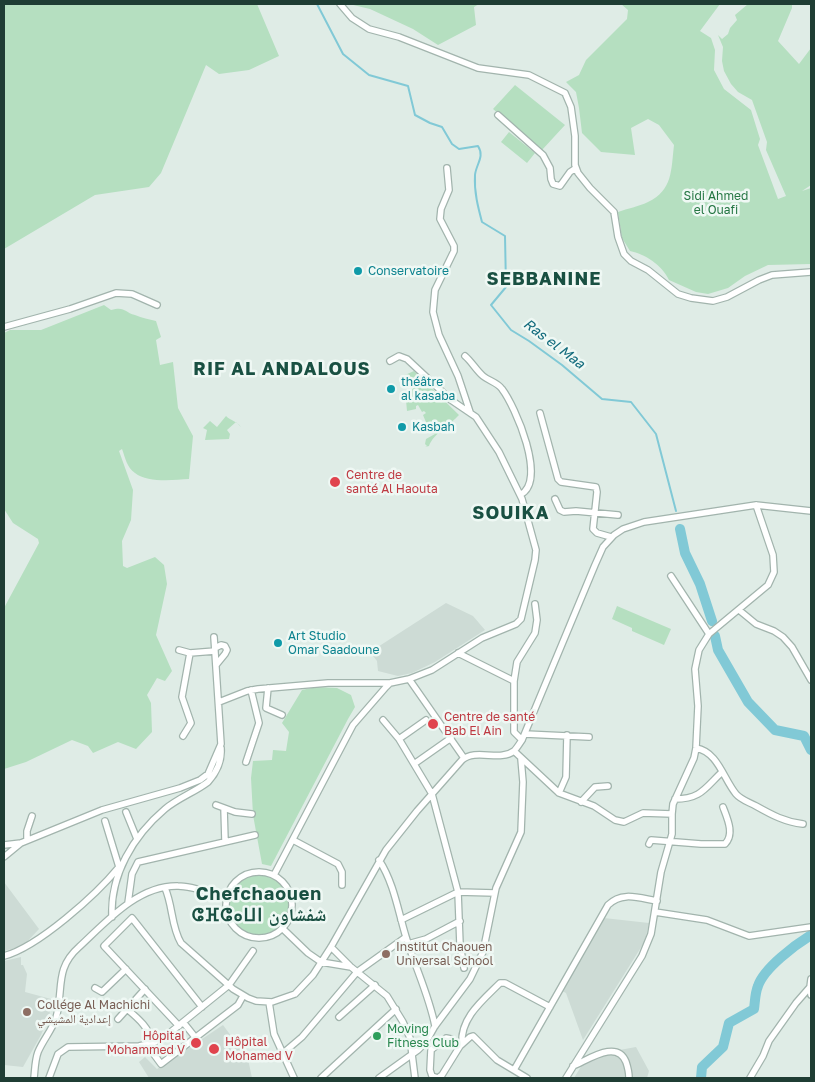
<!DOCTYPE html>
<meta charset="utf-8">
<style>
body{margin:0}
#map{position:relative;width:815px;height:1082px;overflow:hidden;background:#dfece6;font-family:"Golos Text",sans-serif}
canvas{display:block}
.frame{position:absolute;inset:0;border:5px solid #1f3d34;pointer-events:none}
</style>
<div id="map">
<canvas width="815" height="1082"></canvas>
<div class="frame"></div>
</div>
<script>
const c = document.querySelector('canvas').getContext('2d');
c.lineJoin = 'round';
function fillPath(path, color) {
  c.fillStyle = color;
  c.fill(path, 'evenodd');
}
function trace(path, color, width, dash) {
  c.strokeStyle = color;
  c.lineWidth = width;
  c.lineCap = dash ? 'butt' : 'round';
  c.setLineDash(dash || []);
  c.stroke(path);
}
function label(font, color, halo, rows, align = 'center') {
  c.font = font + ' "Golos Text","Noto Naskh Arabic","Noto Sans Tifinagh",sans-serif';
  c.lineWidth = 5;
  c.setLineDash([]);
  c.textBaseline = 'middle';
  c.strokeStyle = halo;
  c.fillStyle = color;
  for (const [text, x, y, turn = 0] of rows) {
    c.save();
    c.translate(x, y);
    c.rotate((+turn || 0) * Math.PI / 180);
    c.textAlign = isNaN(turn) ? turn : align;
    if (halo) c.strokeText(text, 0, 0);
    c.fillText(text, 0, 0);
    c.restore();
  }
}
fillPath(new Path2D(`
 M446 603 473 616 485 630 435 662 412 673 398 676 378 671 377 661 370 652Z
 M4 882 39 929 23 946 4 951Z
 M604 918 649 923 645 941 583 1040 566 993 560 990Z
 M21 957V965H23L27 974 25 992 51 999V1007L49 1016 41 1035 23 1067 4 1065V961Z
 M223 1025 248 1059 252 1078H149L139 1062 145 1057 157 1069Z
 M636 1047 649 1071 647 1078H574L582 1065 603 1053Z`), '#cddbd5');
fillPath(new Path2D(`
 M4 4H257L279 56 249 70 219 74 206 65 161 173 149 187 95 195 4 249Z
 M349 4H479L474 7 476 25 438 45 413 29 370 9Z
 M621 4H720L700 31 711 38 715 50 714 70 724 89 751 110 760 139 758 145 778 199 786 196 766 150 767 142 752 100 738 92 731 84 724 71 722 61 723 47 718 35 722 39 728 34 730 28 737 20 735 15 748 4H792V8L778 41 799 64 811 48V185L802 191 811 188V264L768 265 745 276 728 288 708 294 696 292 669 280C662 265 645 254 630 251L622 238 618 212C628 208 638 207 648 202 673 190 671 170 674 145L659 125 648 119 631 128 635 155 601 152 582 133 579 108 576 92 566 82 579 75 586 60 627 19 628 10Z
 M515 85 565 125 542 150 493 109Z
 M509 132 535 153 527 163 501 142Z
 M104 305 111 310C125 306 124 312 135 315 142 318 149 319 156 321L161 337 156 340 160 365 173 362 178 408 193 436 189 479C174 480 147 483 135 473 127 468 125 457 122 449L119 451 133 490 131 520 122 541 123 566 127 568 155 557 164 565 167 584 156 635 172 671 165 681 157 678 147 695 151 703 152 732 136 749 118 742 93 753 88 746 72 740 26 762 4 769V608L39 543 38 539 13 523 4 509V333L10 330H41Z
 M414 371 459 415C450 425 433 434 429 446L425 447 427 446 425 444 426 439 435 434 430 432 423 415 426 413 424 411 422 412 418 405 416 406V409L407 411 406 400 408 399 405 393 413 389 412 387 414 385 405 375Z
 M226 416C231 421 237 421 241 427L236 422 227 430 230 434 229 439 205 440 207 430 203 428 210 421 217 427Z
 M617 606 671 629 664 645 632 631V628L612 619Z
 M316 687 337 688 351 695 355 707 348 719 271 866 262 864 253 815 251 778 253 761 272 760 273 750 286 751 289 732 282 723 302 690Z
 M229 905a30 30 0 1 1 60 0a30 30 0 1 1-60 0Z`), '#b5dfc0');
trace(new Path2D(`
 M317 4 343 54 369 75 408 86 415 115 430 123 442 127 452 144 459 149 478 146C485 157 476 164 475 175 474 192 478 207 482 222L505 236 506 287 491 305 511 330 529 341 562 365 602 399 631 402 656 434 676 511`), '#81c9d6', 2);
trace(new Path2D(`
 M680 529 685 553 700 584 712 621
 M715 636 718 650 748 702 775 730 804 736 811 750
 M701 1078 702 1067 723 1047 729 1023 754 1009C755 1002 755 993 758 986 764 968 795 945 811 935`), '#81c9d6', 10);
const minor = new Path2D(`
 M340 4 352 18 369 29 399 37 478 68 529 75 565 93 571 107 575 136V165L578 173 590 188 614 212 618 237 624 254 631 261 648 270 678 294 691 298 713 301 727 297 759 280 772 275 811 272
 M498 115 543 155 550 168 551 179 553 184 560 186 570 172 576 168
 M447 168 449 190 441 209 440 219 454 246V251L435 290 433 312 439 335 458 376 470 412
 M4 327 70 309 116 293 132 294 157 305
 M465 356C472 362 476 370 483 376 489 381 497 382 502 389 515 406 548 481 520 495
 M540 413 558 479 561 482 596 487 597 492 593 529 597 533 611 537
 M555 499 560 510 564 512 576 511 618 515
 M671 576 709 634
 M739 610 756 624 774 631 783 637 792 647 811 680
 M215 648 221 645 225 646 227 650 225 654 216 665
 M179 650 190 653 215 651
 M458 653 514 681
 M409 679 464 758
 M268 688 266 708 282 715
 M219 702 247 691 258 689 328 683H390
 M383 720 399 739 432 794 458 892 460 945 464 968
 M525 734 589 737
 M183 736 191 723 182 697 190 653
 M399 739 426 720
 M522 740 514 732V681L517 662 535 633 537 620 535 604
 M696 748C718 752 723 778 736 794 741 800 749 802 756 806 772 815 785 822 803 824
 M514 751 559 793 594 806 615 820 624 822 643 813 672 814
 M246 762 259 723 251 690
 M414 764 451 738
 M559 793 566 777 567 735
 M675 799C701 799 705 788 722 772
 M581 802 595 787 608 786
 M216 805 235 812 252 814
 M224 808 225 841
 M126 812 137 839
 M105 821 119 867
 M27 840V831L32 816
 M293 840 338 864 342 872V885
 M649 844 651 840 701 844H725C735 834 727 818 723 807
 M4 845 21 843 102 810 180 788 200 780 208 774 221 744 214 637
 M4 857 21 843
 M379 860C394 883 398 911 406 937 415 967 429 995 435 1026
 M226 905a33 33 0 1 1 66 0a33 33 0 1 1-66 0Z
 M274 875 353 725 386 687 390 683 409 679 432 670 482 638 516 624 521 619 535 560 536 550 522 499 499 452 476 417 451 400 407 359 399 356 390 361
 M165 888C173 906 171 926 181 943L233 989 248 998 256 1001 272 1002 295 994 313 975 331 947 386 850 417 811 462 760C476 748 500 762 514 751 517 748 520 743 522 740L595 565 603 547 614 535 623 529 644 522 756 505 811 511
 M128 903 132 874 138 862 255 835
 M655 912 707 920 749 936 811 927
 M112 917C110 875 133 836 165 809 178 798 195 792 208 782 216 773 222 761 221 748
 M401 920 458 892 495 893
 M282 928 308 953 321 962 351 967 387 996 403 1022 410 1038 415 1078
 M408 944 426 939 460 921
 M331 947 350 966
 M4 956C38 947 96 895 119 867
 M811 979 810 987 811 995
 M95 988 102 992 126 969
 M269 1002 274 1034 294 1078
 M127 1009C139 1019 149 1028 153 1043
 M339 1017 375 985
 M118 1019 145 989
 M183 1022 195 1037
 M179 1026 104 946 132 918 202 1007
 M462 1044C460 1018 483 1000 500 983H505L550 1007
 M147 1045 161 1064 238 1005 243 996
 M460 1046 442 1075 438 1078 432 1076 430 1070 431 1050 446 1038 451 1039 460 1046 470 1037 473 1036 497 1060 527 1078
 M282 1054 302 1037 357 972 406 937
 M573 1066C588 1060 617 1039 626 1062 628 1068 629 1072 629 1078
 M514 1070 608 905C622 891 639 898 657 901
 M34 1078C35 1069 35 1060 38 1052 43 1040 52 1030 56 1018 64 990 54 969 79 947 106 922 138 885 178 886 192 886 214 894 227 897
 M49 1078 58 1054 68 1047 139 1046 153 1043 167 1035 229 985 253 951
 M321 1078 396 1009
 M379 1078 418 1050 426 1042 435 1026 470 979 483 952 496 888 521 832 523 782 521 759
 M566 1078 642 956 651 934 661 872 672 834V814L673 804 694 758 696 748 698 706 695 669 699 650 709 634 768 585 774 572 773 555 756 505
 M750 1078 763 1056 769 1041 796 1003 810 987`);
trace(minor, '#a2b4ad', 8);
trace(minor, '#fff', 5.5);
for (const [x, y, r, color] of [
 [358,271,5,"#0f9aa8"],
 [391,389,5,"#0f9aa8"],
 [402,427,5,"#0f9aa8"],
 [335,482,6,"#e0444e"],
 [278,643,5,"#0f9aa8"],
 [433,724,6,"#e0444e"],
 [386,954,5,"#8d6e63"],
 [27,1012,5,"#8d6e63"],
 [377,1036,5,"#2e9e5b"],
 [196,1043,6,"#e0444e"],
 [214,1049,6,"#e0444e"]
]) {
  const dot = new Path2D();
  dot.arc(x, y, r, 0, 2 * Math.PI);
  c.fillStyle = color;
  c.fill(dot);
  trace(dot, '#eff8f4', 2);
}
label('12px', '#267744', '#eff8f4', [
 ["Sidi Ahmed",716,196],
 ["el Ouafi",716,210]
]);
label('12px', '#0d838f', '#eff8f4', [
 ["Conservatoire",368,271],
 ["théâtre",401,382],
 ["al kasaba",401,396],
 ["Kasbah",412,427],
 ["Art Studio",288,636],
 ["Omar Saadoune",288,650]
], 'left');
label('12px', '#be3a42', '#eff8f4', [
 ["Centre de",346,475],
 ["santé Al Haouta",346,489],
 ["Centre de santé",444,717],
 ["Bab El Ain",444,731],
 ["Hôpital",185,1036,"right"],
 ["Mohammed V",185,1050,"right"],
 ["Hôpital",225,1042],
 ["Mohamed V",225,1056]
], 'left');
label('12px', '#785e54', '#eff8f4', [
 ["Institut Chaouen",396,947],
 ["Universal School",396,961],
 ["Collége Al Machichi",37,1005],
 ["إعدادية المشيشي",37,1019]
], 'left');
label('12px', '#27864d', '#eff8f4', [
 ["Moving",387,1029],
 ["Fitness Club",387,1043]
], 'left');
label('italic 14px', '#146c7d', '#eff8f4', [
 ["Ras el Maa",554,344,37]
]);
c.letterSpacing = '1px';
label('bold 18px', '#195042', '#eff8f4', [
 ["SEBBANINE",544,279],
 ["RIF AL ANDALOUS",282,369],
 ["SOUIKA",511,513],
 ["Chefchaouen",259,894],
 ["ⵛⴼⵛⴰⵡⵏ شفشاون",259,915]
]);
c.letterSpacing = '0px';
</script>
